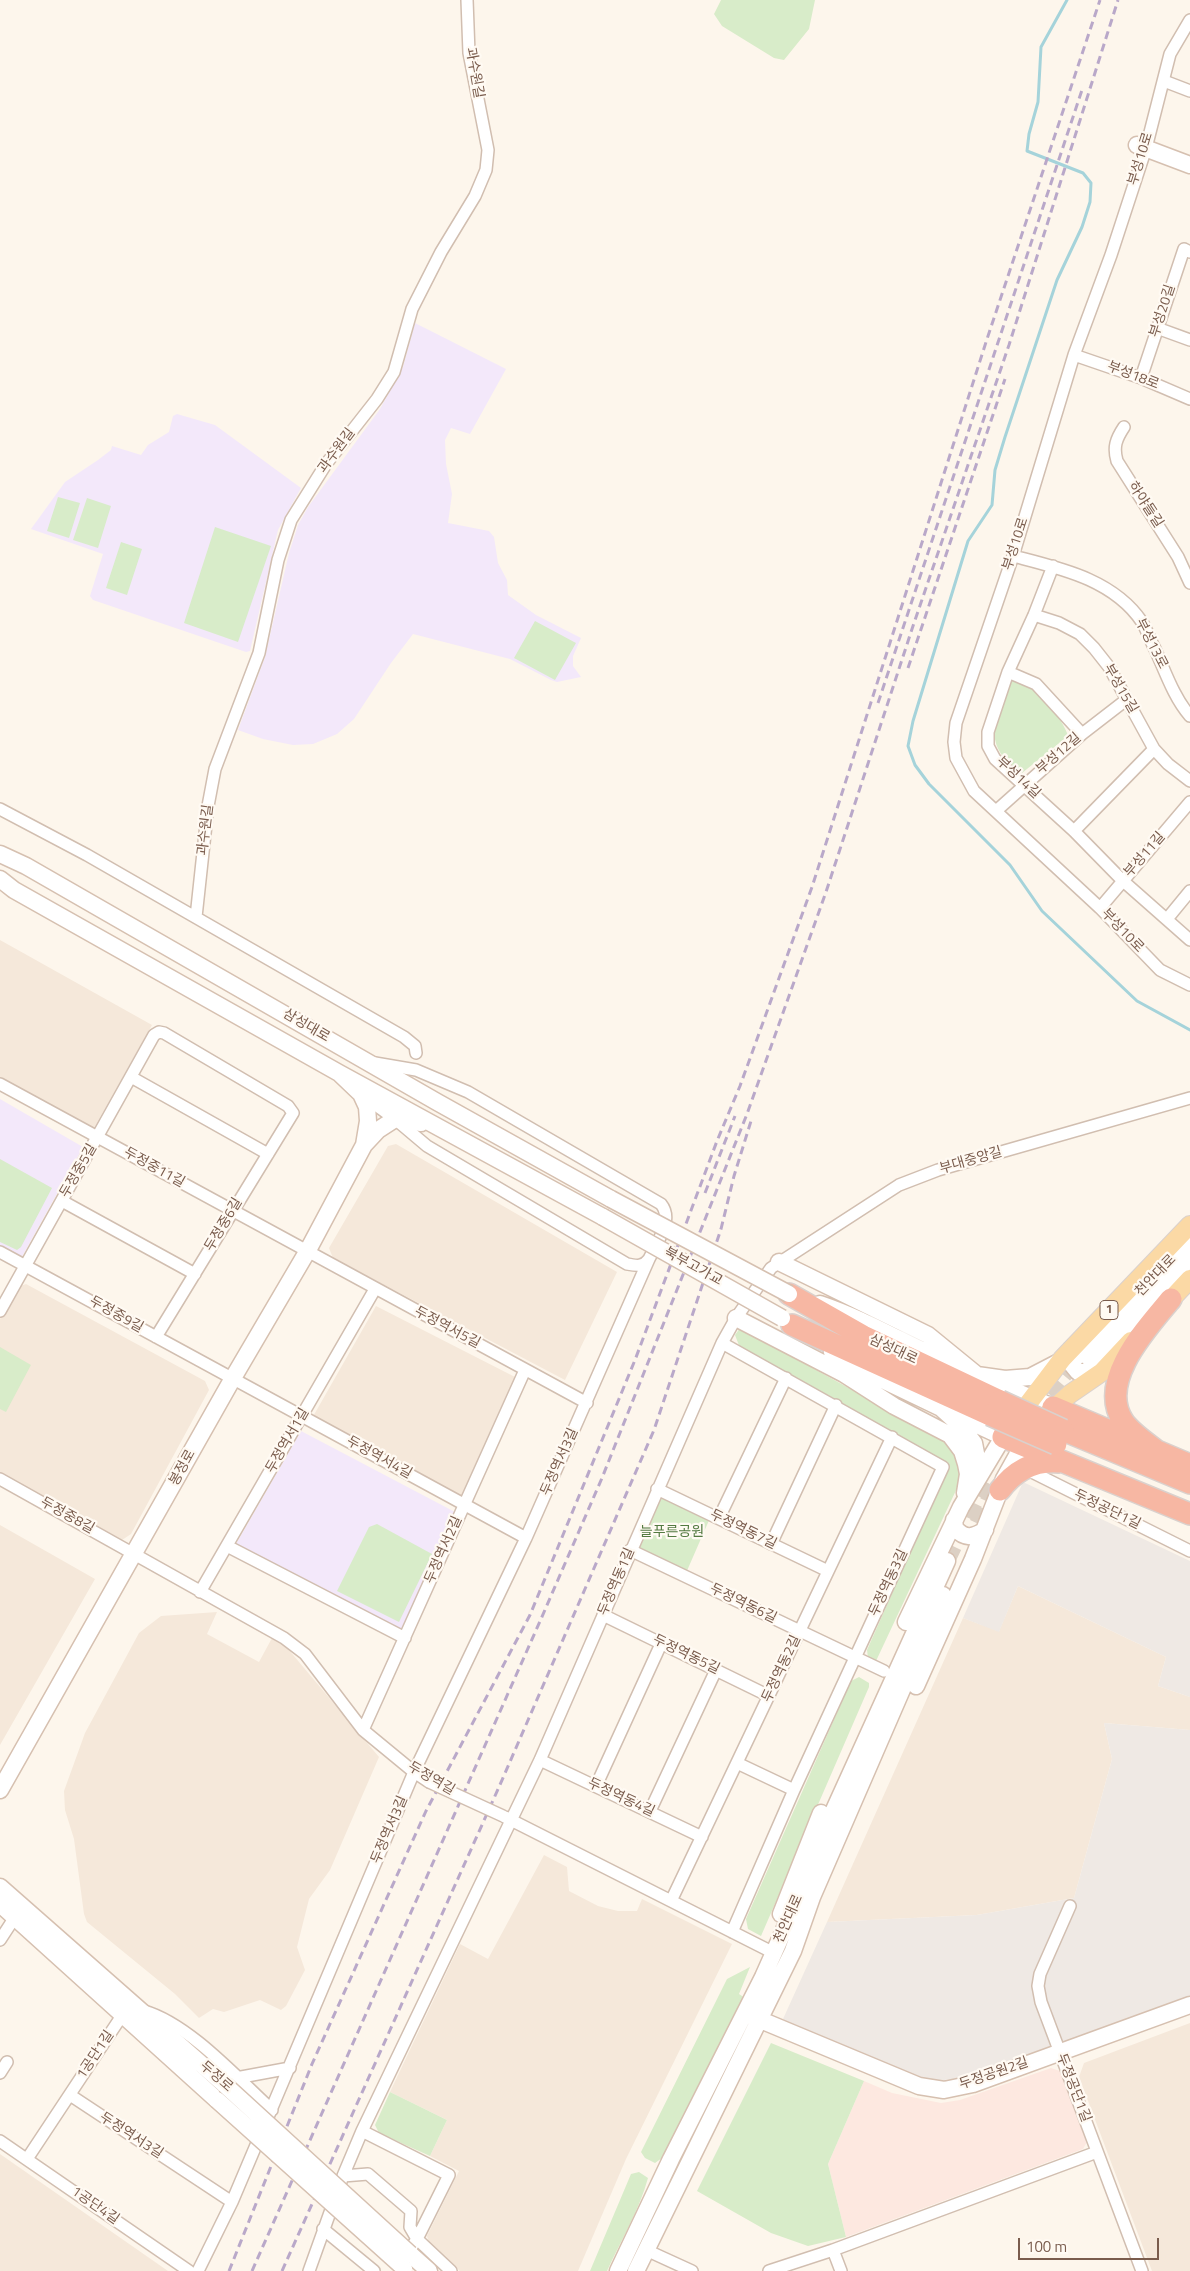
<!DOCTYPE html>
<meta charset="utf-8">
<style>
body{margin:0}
#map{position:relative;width:1190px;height:2271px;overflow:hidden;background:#fdf6ec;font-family:"Titillium Web",sans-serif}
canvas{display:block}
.scale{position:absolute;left:1018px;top:2238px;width:141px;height:22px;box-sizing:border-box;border:2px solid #7a5c4d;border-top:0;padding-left:6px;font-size:15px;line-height:18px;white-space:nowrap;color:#7a5c4d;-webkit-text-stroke:4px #fffaf3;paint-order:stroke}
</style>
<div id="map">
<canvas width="1190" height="2271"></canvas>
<div class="scale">100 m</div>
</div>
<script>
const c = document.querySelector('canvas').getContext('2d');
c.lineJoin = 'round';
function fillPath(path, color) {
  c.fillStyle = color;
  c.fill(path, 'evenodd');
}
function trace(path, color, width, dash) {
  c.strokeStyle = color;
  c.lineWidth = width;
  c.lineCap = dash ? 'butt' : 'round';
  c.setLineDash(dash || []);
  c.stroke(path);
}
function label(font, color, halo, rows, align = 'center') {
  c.font = font + ' "Titillium Web","Noto Sans KR",sans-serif';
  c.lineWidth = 4.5;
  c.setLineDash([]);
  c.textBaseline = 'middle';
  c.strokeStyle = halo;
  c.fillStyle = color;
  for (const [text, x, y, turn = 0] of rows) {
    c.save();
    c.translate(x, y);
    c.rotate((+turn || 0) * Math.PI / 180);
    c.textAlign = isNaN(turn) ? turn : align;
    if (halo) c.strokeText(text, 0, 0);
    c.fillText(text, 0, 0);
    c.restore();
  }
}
fillPath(new Path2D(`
 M0 940 152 1025 90 1135 0 1084Z
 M396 1144 617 1272 565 1380 333 1258 329 1248 388 1146Z
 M26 1284 205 1381 209 1390 131 1534 122 1540 0 1475V1319L18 1287Z
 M376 1306 515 1377 460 1499 311 1420Z
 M0 1525 95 1579 0 1745Z
 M1018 1586 1166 1657 1158 1686 1190 1697V1730L1104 1723 1112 1759 1074 1898 977 1915 827 1922 963 1618 999 1631Z
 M217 1612 207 1634 259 1662 272 1638 283 1643 379 1757 330 1870 309 1899 297 1947 305 1970 286 2006 281 2010 260 2000 224 2012 213 2009 199 2018 175 1994 87 1922 84 1914 74 1839 65 1810 64 1791 85 1733 139 1633 161 1616Z
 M544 1855 567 1867 569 1891 598 1906 618 1911H637L642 1899 732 1944 626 2159 578 2271H460L429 2243 427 2236 459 2171 430 2156 447 2120 390 2092 460 1944 488 1959Z
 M1190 2023V2271H1152L1079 2077 1084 2063Z
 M0 2154 168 2271H0Z`), '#f5e8da');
fillPath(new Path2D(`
 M1051 2068 1060 2071 1087 2142 1083 2149 846 2237 828 2164 864 2081 892 2093 941 2103 960 2100Z`), '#fde8e0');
fillPath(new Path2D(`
 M1023 1482 1190 1561V1697L1158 1686 1166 1657 1018 1586 999 1632 963 1618Z
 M1104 1723 1190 1730V1996L970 2077 926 2082 791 2025 783 2019 827 1922 977 1915 1074 1898 1112 1759Z`), '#efe9e4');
fillPath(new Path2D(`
 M415 323 506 369 470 434 451 428 445 440 446 464 452 494 448 523 489 531 494 537 498 563 507 580 508 595 536 615 581 638 573 656V666L581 677 557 682 551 680 510 659 413 634 391 663 354 719 337 734 313 744 293 745 263 739 238 730 265 657 289 553 298 525 308 507 380 409 403 367Z
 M177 414 215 425 301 488 278 530 250 651 246 652 93 600 90 596 103 554 31 529 65 482 98 460 111 450 112 446 141 455 148 445 169 432 173 416Z
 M0 1099 83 1147 19 1262 0 1252Z
 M301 1431 455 1512 402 1630 236 1544Z`), '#f3e8fa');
fillPath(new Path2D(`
 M721 0H815L809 29 784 60 774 58 722 26 714 14Z
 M58 497 80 503 69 538 47 531Z
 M87 498 111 506 98 548 73 540Z
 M215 527 271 546 238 642 184 623Z
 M121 542 142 549 127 595 106 588Z
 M535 621 576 643 555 680 514 658Z
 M1013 680C1018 681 1025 681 1029 683 1040 690 1065 723 1068 736L1022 773C1013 771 1010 765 1004 758 984 733 1000 708 1010 681Z
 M0 1159 52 1188 21 1247 17 1250 0 1242Z
 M740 1328 952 1445 960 1472 959 1484 876 1661 868 1658 867 1650 949 1465 947 1462 740 1348 735 1335Z
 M0 1347 31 1365 6 1412 0 1409Z
 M659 1493 710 1518 686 1573 635 1548Z
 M377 1524 432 1554 399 1622 337 1591 369 1527Z
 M859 1677 869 1683V1687L761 1936 748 1929 746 1919 851 1681Z
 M750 1967 739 1994 745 1998 678 2134 662 2158 655 2163 645 2158 641 2152 727 1979Z
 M771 2043 864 2081 828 2164 846 2237 808 2246 771 2233 697 2191Z
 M390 2092 447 2120 430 2156 379 2133 375 2125Z
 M639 2172 648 2178C639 2211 621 2240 607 2271H590L631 2174Z`), '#d8ecc9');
trace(new Path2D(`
 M1067 0 1041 47 1038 102 1029 134 1027 151 1083 173 1091 183 1090 202 1082 227 1057 280 1005 437 995 470 992 505 968 541 913 721 908 746 915 765 929 784 1010 865 1042 911 1137 1001 1190 1030`), '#a5d3da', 3);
trace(new Path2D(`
 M1033 1412 1081 1355
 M967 1545 993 1490
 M947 1561 987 1477`), '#dcd0c4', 16, [16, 8]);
const street = new Path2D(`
 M1190 20 1170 54 1146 148 1111 255 1074 355 1013 556 956 723 954 742 956 758 974 791 1100 908 1160 970 1190 985
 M1164 81 1190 91
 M1157 328 1190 340
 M1074 355 1141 378 1190 399
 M1141 378 1184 249 1190 252
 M1124 427C1116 439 1113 447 1117 461L1178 557 1190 583
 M1013 556C1059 568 1113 579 1142 622 1147 630 1150 640 1155 649 1165 671 1174 698 1190 716
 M1053 566 1034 615 1008 672 988 732V746L995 759 1074 831 1122 880 1190 940
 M1034 615 1059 623 1080 634 1094 648 1109 667 1154 749 1168 764 1190 781
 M1008 672 1036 684 1082 734
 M0 809 87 855 404 1037 415 1046 416 1053
 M996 811 1082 734 1126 700
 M1074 831 1154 749
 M1100 908 1190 802
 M196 917 208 806 215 769 259 653 278 560 291 520 326 464 377 399 394 372 412 309 441 252 475 196 486 170 488 150 469 53 467 0
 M1167 919 1190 891
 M131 1077 268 1154
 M0 1084 587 1403
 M362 1095 395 1119 427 1146 627 1264C637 1266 643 1267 649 1259 657 1242 674 1220 661 1204L468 1092 416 1070 375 1063
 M62 1201 195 1274
 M0 1252 526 1538
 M0 1311 154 1035 159 1032 164 1033 288 1106 293 1113 156 1337
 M722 1343 943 1467 794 1790 732 1932
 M1024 1468 1190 1551
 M0 1479 284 1638 305 1654 363 1730 414 1772 429 1782
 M657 1489 828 1571
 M719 1518 786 1378
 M771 1544 836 1405
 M227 1546 405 1638
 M630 1550 884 1671
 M200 1592 375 1289
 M603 1615 769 1696
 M363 1730 525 1370
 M540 1760 702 1837
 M737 1763 794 1790
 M596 1786 661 1644
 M650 1811 716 1670
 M505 1817 768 1950
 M671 1901 892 1437
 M1070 1906 1040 1974 1038 1986 1041 2002 1142 2271
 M0 1940 15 1917
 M144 2011C189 2024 237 2078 272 2110
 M0 2073 7 2062
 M236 2078 290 2068
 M70 2095 232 2202 414 1772 526 1538 649 1259
 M362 2131 449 2175 417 2239 404 2258
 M0 2141 189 2271
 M27 2159 123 2014
 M343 2176 368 2174 411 2211 410 2227 417 2239 451 2271
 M323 2229 374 2271
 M646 2250 692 2271
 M833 2250 841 2271
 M198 2271 232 2202
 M309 2271 343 2176 362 2131 540 1760 722 1343 736 1318 771 1268 899 1185 938 1170 1190 1098
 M769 2271 833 2250 1097 2152`);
const secondary = new Path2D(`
 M1137 145 1190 165
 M0 854 26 866 437 1102 611 1199
 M0 879 14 890 339 1073 603 1217
 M364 1145 378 1130 395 1119 421 1123
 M779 1262 928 1335 977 1375 1005 1379 1030 1377 1057 1363
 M820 1304C868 1320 912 1348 959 1367
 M736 1318 844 1374 894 1406 950 1435 962 1451 966 1464 968 1474 965 1493
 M1072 1348 1069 1361 1078 1372H1102
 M832 1352 864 1371 941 1408 961 1426 974 1443 980 1474
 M1081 1355 1190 1241
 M1091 1362 1190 1258
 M993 1382 1053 1407
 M954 1520 955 1528C965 1540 974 1537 985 1530
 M906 1622 961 1507 1003 1437 941 1408
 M916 1686 973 1559 1004 1479 1023 1445
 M0 1790 233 1378 307 1252 364 1145 368 1121 367 1107 361 1094 339 1073
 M0 1887 225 2085
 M0 1904 217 2100
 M781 1914 821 1813
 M751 2016 919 2086 944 2090 973 2084 1190 2005
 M410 2254 429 2271
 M618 2271 671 2159 763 1977 804 1885 834 1810 947 1561
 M636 2271 793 1951 812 1897 943 1595`);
const primary = new Path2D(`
 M1163 1308 1190 1279
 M1045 1416 1070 1394 1102 1372 1131 1341
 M1015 1421 1062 1359 1190 1225`);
const highway = new Path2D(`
 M789 1294 863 1336 1000 1401
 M792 1325 990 1415
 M1053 1407 1190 1465
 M1063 1430 1190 1483
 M1003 1437 1190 1514
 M1158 1452C1147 1443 1131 1433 1123 1421 1097 1381 1147 1328 1171 1299
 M1000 1490C1015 1470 1034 1460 1059 1462`);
trace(street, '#d1beb0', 14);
trace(secondary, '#d6c0b0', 19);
trace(primary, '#dad1cd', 20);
trace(highway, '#dad1cd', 24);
trace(street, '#fff', 11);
trace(secondary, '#fff', 16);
trace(primary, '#fbd9a5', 18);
trace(highway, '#f7b7a3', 21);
trace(new Path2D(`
 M908 668 1005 379
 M878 703 1082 90
 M705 1193 735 1116
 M229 2271 312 2064 426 1811 530 1615 635 1360 717 1141 740 1086 812 887 987 339 1100 0
 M252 2271 541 1619 602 1478 747 1114 826 892 913 626 1009 345 1118 0
 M282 2271 499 1787 654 1430 721 1229 734 1176 751 1121`), '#b9a8c9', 3, [8, 5]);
const streetBridge = new Path2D(`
 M429 1782 503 1816`);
const secondaryBridge = new Path2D(`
 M611 1199 789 1294
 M603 1217 782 1318
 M225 2085 410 2254
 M217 2100 404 2268`);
const highwayBridge = new Path2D(`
 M1000 1401 1063 1430
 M990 1415 1056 1444`);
trace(streetBridge, '#d1beb0', 14, []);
trace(secondaryBridge, '#d6c0b0', 19, []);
trace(highwayBridge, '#dad1cd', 24, []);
trace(streetBridge, '#fff', 11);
trace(secondaryBridge, '#fff', 16);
trace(highwayBridge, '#f7b7a3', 21);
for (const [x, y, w] of [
 [1109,1310,18]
]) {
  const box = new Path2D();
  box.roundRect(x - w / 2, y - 9.5, w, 19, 4);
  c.fillStyle = '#fffaf3';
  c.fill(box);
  trace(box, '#7a5c4d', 1);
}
label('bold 12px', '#7a5c4d', null, [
 ["1",1109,1310]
]);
label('14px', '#7a5c4d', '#fffaf3', [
 ["과수원길",474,73,80],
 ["부성10로",1141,159,-73],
 ["부성20길",1163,311,-72],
 ["부성18로",1133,376,21],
 ["과수원길",337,451,-53],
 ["하야들길",1145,505,57],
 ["부성10로",1016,544,-72],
 ["부성13로",1151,644,63],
 ["부성15길",1120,689,60],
 ["부성12길",1059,754,-41],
 ["부성14길",1018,778,43],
 ["과수원길",206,830,-83],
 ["부성11길",1145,855,-49],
 ["부성10로",1122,931,46],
 ["삼성대로",306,1026,30],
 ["부대중앙길",971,1161,-16],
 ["두정중11길",154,1168,29],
 ["두정중5길",79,1171,-60],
 ["두정중6길",224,1225,-59],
 ["북부고가교",693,1267,29],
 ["천안대로",1156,1276,-46],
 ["두정중9길",116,1315,29],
 ["두정역서5길",447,1328,28],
 ["삼성대로",893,1350,25],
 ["두정역서1길",288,1441,-60],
 ["두정역서4길",379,1458,29],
 ["두정역서3길",560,1462,-66],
 ["봉정로",183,1468,-61],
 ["두정공단1길",1107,1510,26],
 ["두정중8길",67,1516,29],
 ["두정역동7길",743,1530,26],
 ["두정역서2길",444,1550,-66],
 ["두정역동1길",617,1582,-67],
 ["두정역동3길",889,1583,-65],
 ["두정역동6길",743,1604,26],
 ["두정역동5길",686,1655,26],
 ["두정역동2길",782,1669,-65],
 ["두정역길",431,1779,30],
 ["두정역동4길",621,1798,25],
 ["두정역서3길",390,1830,-67],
 ["천안대로",789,1919,-66],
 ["1공단1길",96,2055,-56],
 ["두정공원2길",994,2074,-19],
 ["두정로",216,2077,41],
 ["두정공단1길",1073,2088,69],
 ["두정역서3길",131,2136,33],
 ["1공단4길",95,2206,35]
]);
label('14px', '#537a41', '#fffaf3', [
 ["늘푸른공원",672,1533]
]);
</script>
